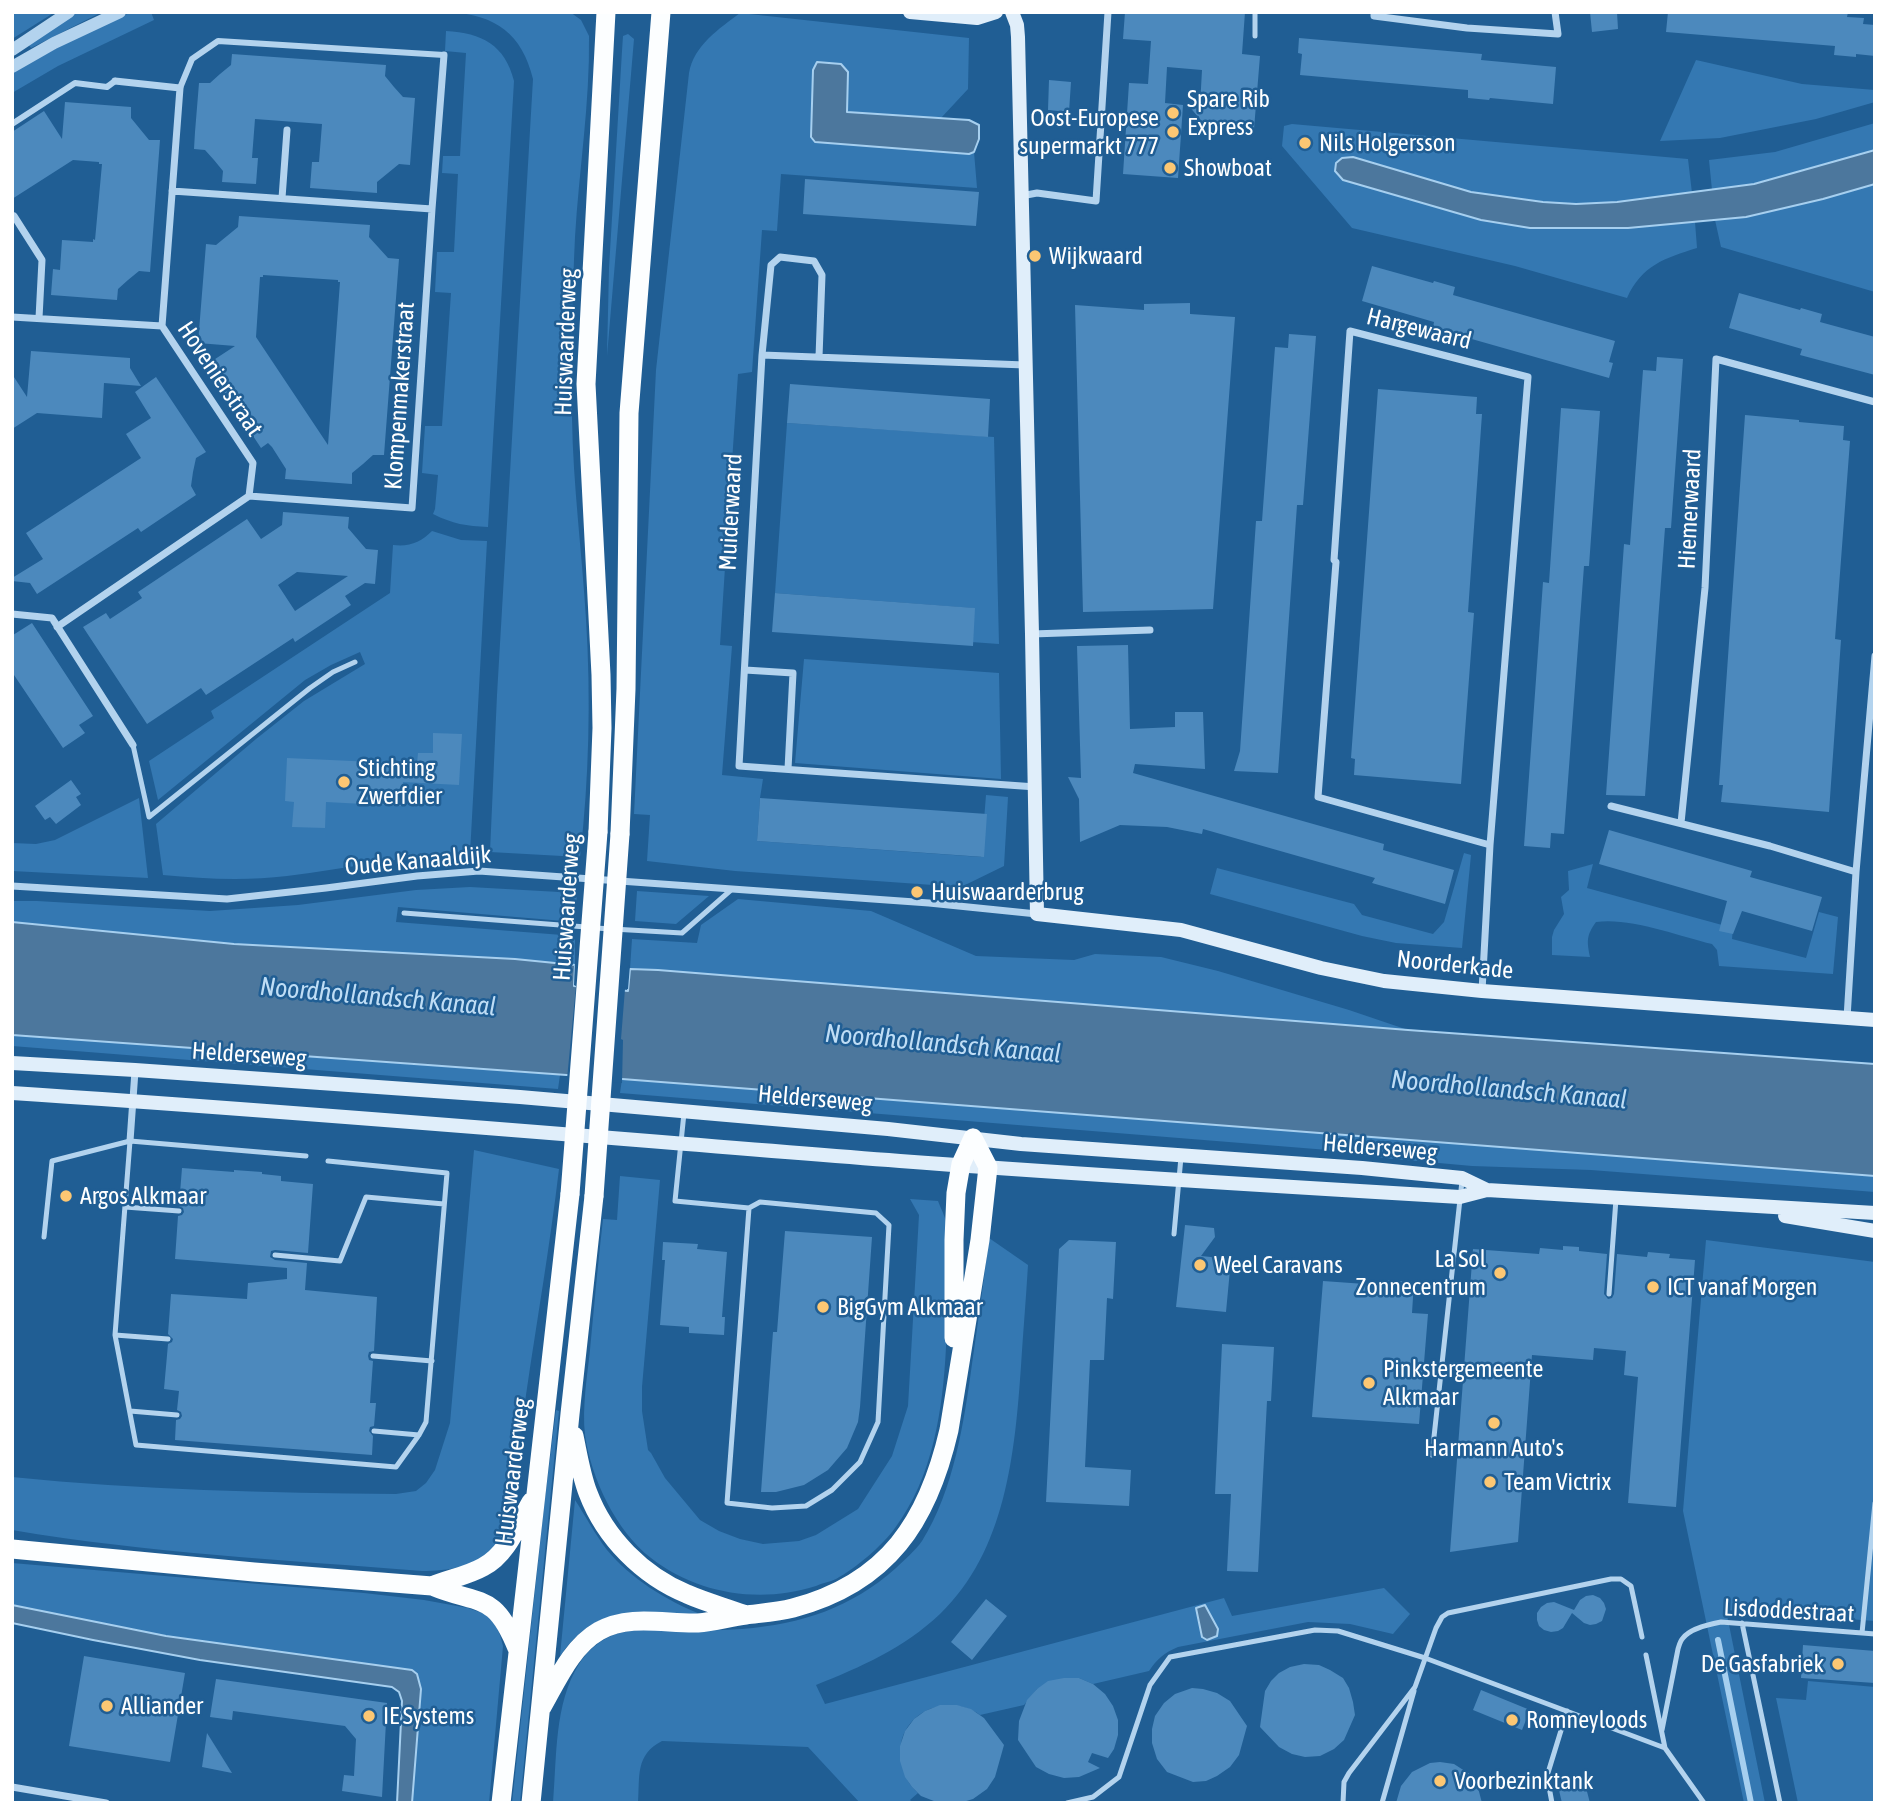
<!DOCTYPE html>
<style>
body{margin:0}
#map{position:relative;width:1887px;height:1815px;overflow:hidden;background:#205e94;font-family:"Asap Condensed",sans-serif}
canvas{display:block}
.frame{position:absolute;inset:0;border:14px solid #fff;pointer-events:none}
</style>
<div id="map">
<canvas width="1887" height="1815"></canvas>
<div class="frame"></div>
</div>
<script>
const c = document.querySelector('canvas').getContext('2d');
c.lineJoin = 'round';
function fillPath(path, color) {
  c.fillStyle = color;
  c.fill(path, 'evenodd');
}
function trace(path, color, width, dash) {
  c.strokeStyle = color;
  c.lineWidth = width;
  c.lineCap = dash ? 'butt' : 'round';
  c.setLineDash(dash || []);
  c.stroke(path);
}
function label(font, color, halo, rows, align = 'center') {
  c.font = font + ' "Asap Condensed",sans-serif';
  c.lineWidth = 5;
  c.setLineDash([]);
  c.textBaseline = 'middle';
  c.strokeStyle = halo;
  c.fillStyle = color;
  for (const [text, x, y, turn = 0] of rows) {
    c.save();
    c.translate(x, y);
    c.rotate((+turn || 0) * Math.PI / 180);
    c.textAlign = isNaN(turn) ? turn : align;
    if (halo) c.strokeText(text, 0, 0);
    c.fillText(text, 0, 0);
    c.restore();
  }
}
fillPath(new Path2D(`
 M12 12H55L12 39Z
 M77 12H102L31 48 28 44Z
 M132 12H151L154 20 58 66 12 93V72L96 27Z
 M450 12H570L581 20 589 36C590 103 579 170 575 237 572 297 572 358 572 418 573 485 582 552 586 619 591 698 589 779 580 857L490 852 497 695 533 79C522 34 496 15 450 12Z
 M740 13 969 38 968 89 941 118 847 112 848 72 841 64 815 142 968 154 974 152 977 188 781 174 777 231 762 230 752 372 738 374 730 491 740 492 738 519 728 521 720 645 732 646 722 775 763 779 760 798 757 841 981 857 986 795 1008 797 1004 866 961 887 735 871 647 861 650 815 634 814 656 370 689 73C694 45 719 29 740 13Z
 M446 31C482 33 505 45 514 81L488 527C466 526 453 524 433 514L435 509 438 475 422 473 425 426H442L451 293 435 292 437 252H454L458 174 442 173 443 156H460L466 53 445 51Z
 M628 34 634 39 607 356 609 268 622 51 623 36Z
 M1696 60 1802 84 1875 90V102L1816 119 1720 138 1660 141Z
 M1875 123V150L1754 184 1712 190 1709 160 1775 152Z
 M1292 124 1688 159 1692 193 1617 202 1576 204 1543 202 1471 192 1353 157 1343 180 1481 220 1530 228H1628L1695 222 1697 248C1665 258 1642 265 1627 298L1515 266 1352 228 1282 146 1284 126Z
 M1875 184V292L1721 247 1715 220C1769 214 1822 199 1875 184Z
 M787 423 994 437 999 644 971 642 973 608 775 593Z
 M432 531 461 540 487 541 470 854C408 854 348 869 287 876 247 881 203 879 163 875L156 824 256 739 304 701 365 664 360 652 331 665 305 680 158 800 149 761 214 718 211 711 390 593 393 545C410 547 421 542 432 531Z
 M804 659 999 673 1001 779 795 763Z
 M139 798 148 878 12 871V843L36 844 55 840Z
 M1464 853 1471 855 1462 948 1396 943 1362 936 1210 894 1217 868 1354 904 1362 915 1433 934 1444 922Z
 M1593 864 1587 888 1733 928 1732 939 1806 958 1819 912 1838 917 1833 974 1719 966 1717 950 1712 944C1679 936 1629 917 1596 922 1586 936 1587 941 1590 957L1552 955V937L1554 930 1564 914 1561 897 1569 890 1568 871Z
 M470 887 577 893 575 922 398 907 396 922 575 936V965L515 959 234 944 12 922V901H37L210 911 298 905 416 890Z
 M637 891 709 896 676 924 635 921Z
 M738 899 871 911 976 956 1074 960 1095 954 1161 957 1218 971 1349 1010 1408 1030 630 969 632 939 697 943 701 925Z
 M12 1035 560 1075 558 1089 12 1046Z
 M622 1079 1875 1176V1192L1591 1170 1472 1166 1384 1158 1328 1150 620 1093Z
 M474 1150 559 1169C550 1245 537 1320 526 1395 522 1420 519 1445 515 1469 512 1492 509 1527 495 1546 480 1567 446 1571 422 1571 285 1560 148 1553 12 1530V1477C140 1490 268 1493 396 1494L416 1491 426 1483 435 1470 450 1423Z
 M620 1176 660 1180 642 1387V1411L648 1450 651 1453 665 1478 700 1520 719 1531 740 1539 763 1544 799 1541 816 1535 858 1509 892 1456 908 1406 919 1215 910 1199 938 1201C941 1209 946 1218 947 1226 949 1237 947 1251 948 1263 948 1291 948 1319 946 1347 943 1409 933 1477 895 1528 882 1546 856 1568 836 1579 830 1582 822 1583 816 1586 760 1604 697 1594 651 1558 616 1531 591 1478 585 1435 582 1407 587 1378 590 1350 594 1307 598 1263 603 1219L617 1220Z
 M989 1238 1028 1265C1026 1299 1023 1333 1021 1366 1015 1452 1006 1551 940 1614 904 1648 861 1667 816 1685L825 1704 1224 1598 1232 1616 1384 1588 1410 1614 1393 1634 1350 1624 1308 1622 1178 1647C1164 1653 1157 1659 1149 1671L1093 1684 1079 1678 1037 1689 1024 1705 980 1715C952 1695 909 1707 901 1743 900 1749 902 1757 903 1764 905 1777 908 1784 918 1793L910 1800 913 1803H860L808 1747 662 1741C635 1755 640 1776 638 1803H553C557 1757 554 1704 579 1664 587 1651 601 1639 616 1634 632 1629 651 1630 668 1630 693 1630 718 1631 742 1629 802 1624 851 1608 896 1568 905 1559 915 1551 922 1541 954 1490 964 1422 972 1364 978 1322 984 1280 989 1238Z
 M1706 1240 1875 1262V1621L1726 1610 1765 1803H1744L1683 1511Z
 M556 1410 559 1411 520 1803H512L545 1498Z
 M575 1500C586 1517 595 1534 607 1550 631 1579 666 1600 700 1614 642 1614 598 1600 560 1656Z
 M12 1563 364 1593 424 1600 468 1608 485 1614 495 1624 500 1635 503 1646 489 1803H412L421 1689 412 1670 166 1636 12 1605Z
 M1808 1681 1875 1687V1803H1798L1776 1698 1806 1700Z`), '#3478b2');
const water = new Path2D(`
 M817 62 841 64 848 72 847 112 969 120 979 125V139L974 152 969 154 815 142 811 137 813 70Z
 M1875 150V184L1823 199 1746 217 1628 228H1530L1481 220 1343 180 1335 171 1336 163 1342 158 1353 157 1471 192 1543 202 1576 204 1617 202 1754 184Z
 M12 922 234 944 515 959 575 965 574 986 628 991 630 969 658 970 1408 1030 1875 1064V1176L622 1079 12 1035Z
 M12 1605 166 1636 412 1670 417 1674 421 1689 412 1803H397L402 1701 399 1692 392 1687 200 1660 93 1640 12 1623Z
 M1205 1605 1218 1629 1217 1636 1207 1640 1202 1637 1196 1608Z`);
fillPath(water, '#4c779d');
trace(water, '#a6cfef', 2);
fillPath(new Path2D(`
 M575 962 579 965 577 983 625 988 626 968 630 965 628 989H625L621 1039 623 1040 622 1083 567 1079 576 986 574 985Z`), '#205e94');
trace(new Path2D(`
 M1718 1640 1751 1803`), '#a6cfef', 6);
fillPath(new Path2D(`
 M1125 12H1245L1242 54 1260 56 1254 129 1205 125 1188 105 1200 106 1202 70 1167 67 1165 103 1183 105 1178 178 1123 174 1129 83 1148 84 1151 41 1123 39Z
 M1590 12H1617L1618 29 1592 32Z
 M1668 12H1848L1847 17 1864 18 1863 24 1875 25V56L1856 54V57L1834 55 1835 46 1666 32Z
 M1299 38 1482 54 1481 60 1556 67 1553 104 1490 98 1489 100 1468 98V90L1300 75 1302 54 1298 53Z
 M232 54 386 65 385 76 394 87 403 97 415 98 410 165 399 164 377 182V193L310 188 312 162H319L322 124 255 119 252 158H258L256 184 222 182 223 171 214 160 205 150 194 149 195 132 199 83H210L220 74 231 65Z
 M1049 80 1071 82 1069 112 1048 110Z
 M65 102 131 107V118L149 140H160L150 272 139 271 128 280 118 289 117 300 51 295 53 269 60 270 62 240 93 242V239L95 240 102 164H99V162L73 160 12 199V132L44 111 62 139Z
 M805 179 979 192 976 226 803 214Z
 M239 216 370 225 369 237 388 258 399 259 384 455H373L363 464 352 473V484L285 479 286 469 272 447 268 443 261 448 206 365 235 346 198 343 206 244 216 245 238 227ZM263 275 338 280V282H340L328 445 256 337 260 277H263Z
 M1372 266 1433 283 1434 281 1455 287 1453 295 1615 341 1609 362 1613 363 1609 378 1433 328 1434 322 1362 301Z
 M1739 293 1800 310 1801 308 1822 314 1820 322 1875 337V375L1800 355 1802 349 1729 328Z
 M1190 303V314L1235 317 1213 609 1083 612 1075 305 1144 310V304Z
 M1289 334 1316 336 1303 505H1297L1278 773 1234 771 1240 751 1256 521H1262L1275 347 1288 348Z
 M31 351 130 358V368L141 386 104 383 102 418 37 413 12 429V374L27 397Z
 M1657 357 1683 359 1671 528H1665L1645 796 1606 795 1624 544 1630 545 1643 370 1656 371Z
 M156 377 206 452 196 458 193 472 191 486 196 495 141 532 138 528 37 594 30 583 12 581V578L43 559 26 533 141 458 126 434 151 418 135 392Z
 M790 384 990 399 988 437 787 423Z
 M1378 389 1477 397 1476 414H1482L1468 612 1474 613 1461 784 1354 775 1355 759 1351 758Z
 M1561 408 1600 411 1589 566H1584L1564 834 1551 833 1550 848 1524 846 1543 582 1549 583Z
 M1745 415 1799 420V422L1844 426 1843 440 1850 441 1835 639 1841 640 1829 812 1721 802 1723 785H1719Z
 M283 512 349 517 348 528 366 549 378 550 375 584 365 583 345 596 351 605 295 642 293 638 206 695 201 688 147 724 83 627 106 613 110 619 142 598 138 592 247 519 261 539 282 525ZM297 572 348 576 295 611 278 585Z
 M775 593 975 608 973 646 772 632Z
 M32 623 93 716 79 725 85 733 63 748 12 672 13 635Z
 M1128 645 1130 729 1175 727V712H1203L1205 769 1135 764 1133 773 1384 844 1383 850 1454 870 1445 904 1372 883 1375 878 1203 829 1202 834 1167 827 1120 825 1080 842 1079 799 1068 777 1081 778 1077 646Z
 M433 733 462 734 459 785 403 782 401 806 326 802 325 828 292 827 294 802 285 801 287 758 417 764 418 753H433Z
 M71 780 81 794 76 797 81 805 56 824 50 817 45 820 35 806Z
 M760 798 987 814 984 857 757 841Z
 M1609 830 1752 871 1750 877 1822 897 1812 931 1742 911 1733 934 1719 931 1727 901 1599 864Z
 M182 1168 234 1172V1170L262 1172V1174L281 1176V1181L313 1184 308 1253 275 1250 271 1251 270 1257 275 1260 307 1263 305 1290 377 1297 374 1351 369 1352 368 1356 369 1360 373 1361 370 1403H376L374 1426 370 1427 369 1431 373 1436 372 1455 175 1440 176 1420 180 1419 182 1416 181 1412 177 1410 179 1391 164 1389 168 1344 172 1342 173 1339 168 1334 171 1294 247 1299 248 1283 287 1279V1268L175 1259 178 1216 182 1215 184 1212 183 1208 179 1206Z
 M1185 1225 1214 1228 1215 1237 1201 1256 1231 1259 1226 1312 1176 1307Z
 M785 1231 872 1237 860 1407 858 1422 847 1448 828 1470 804 1485 776 1492H761L773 1332H777Z
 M1069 1240 1116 1242 1113 1299 1107 1298 1104 1360H1090L1085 1467 1131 1470 1129 1506 1046 1502 1059 1249Z
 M663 1242 698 1244 697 1249 727 1252 722 1317H725L724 1335 689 1333V1327L660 1325 665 1260H662Z
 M1563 1246 1579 1247V1251L1607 1254 1604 1294 1608 1299 1612 1298 1614 1294 1617 1254 1647 1257 1648 1252 1670 1254 1669 1258 1695 1260 1676 1507 1628 1503 1638 1377 1624 1375 1626 1351 1594 1348 1593 1360 1532 1355 1518 1542 1450 1552 1473 1249 1539 1254 1540 1248 1563 1250Z
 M1380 1280 1414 1282 1412 1313 1428 1314 1419 1424 1312 1417 1323 1281 1379 1285Z
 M1222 1344 1274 1347 1271 1401H1267L1258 1572 1227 1571 1231 1494H1215Z
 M1593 1595 1600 1598 1604 1603 1606 1609 1602 1621 1596 1624 1590 1625 1584 1623 1572 1613 1563 1628 1558 1631 1551 1632 1544 1630 1539 1626 1537 1620V1613L1541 1607 1547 1603 1554 1602 1574 1610 1580 1600 1586 1596Z
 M986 1599 1007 1616 972 1660 951 1642Z
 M1803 1645 1875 1651V1683L1801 1678Z
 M84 1656 185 1673 170 1762 69 1746Z
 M1304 1664 1319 1665 1330 1670 1343 1678 1349 1688 1353 1702 1355 1715 1344 1740 1334 1749 1320 1756 1305 1757 1292 1754 1279 1747 1260 1727 1265 1691 1271 1681 1279 1673 1290 1667Z
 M1064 1678H1079L1093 1684 1105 1694 1113 1706 1118 1720V1735L1114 1749 1108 1758 1092 1753 1088 1762 1100 1768 1079 1777 1064 1778 1049 1774 1036 1767 1018 1740 1019 1721 1027 1700 1037 1689 1048 1681Z
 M216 1679 387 1703 382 1797 342 1791 344 1775 354 1776 356 1739 345 1726 233 1711 232 1720 210 1717Z
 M1192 1688 1203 1689 1217 1693 1230 1701 1247 1726 1239 1755 1230 1767 1217 1776 1206 1781 1193 1782 1167 1772 1157 1759 1152 1743V1729L1155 1716 1164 1703 1175 1694Z
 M1481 1690 1530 1710 1522 1730 1473 1710Z
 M940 1705H957L971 1709 984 1718 1004 1745 995 1777 987 1789 973 1799 963 1802 939 1803 921 1796 912 1787 905 1777 900 1761V1746L905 1731 914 1719 925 1711Z
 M207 1733 232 1773 202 1767Z
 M1440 1762 1454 1764 1471 1775 1477 1784 1482 1803H1396L1401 1786 1412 1772 1430 1763Z
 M1584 1780 1590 1803H1562L1558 1786Z`), '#4c89bd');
trace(new Path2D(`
 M1255 36V12
 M133 745 149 817 310 688 333 672 355 662
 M404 913 586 927
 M595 928 682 933 731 890
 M684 1113 675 1201 749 1208 760 1202 876 1213 889 1225 878 1422 860 1462 832 1490 806 1506 772 1508 727 1503 749 1208
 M130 1141 115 1335 136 1445 396 1467 419 1435 426 1422 447 1173 328 1161
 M125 1207 179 1211
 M1174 1234 1181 1157
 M44 1237 52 1161 130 1141 306 1156
 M275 1255 340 1261 366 1197 444 1204
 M1609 1294 1616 1199
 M115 1335 168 1339
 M373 1356 432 1361
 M130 1411 177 1415
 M374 1431 419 1435
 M1432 1455 1462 1181
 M1742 1623 1780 1803
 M1862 1633 1875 1503
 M1646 1655 1665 1748 1704 1803
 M1662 1730 1678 1649C1679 1646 1680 1641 1683 1638 1690 1629 1710 1624 1721 1622L1875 1634
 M1067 1803 1093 1797 1119 1777 1150 1685 1170 1657 1315 1630 1338 1631 1425 1658 1665 1748
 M1343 1803 1344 1782 1349 1773 1415 1687 1436 1628 1442 1617 1448 1613 1611 1579H1621L1631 1586 1642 1637
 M1382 1803 1414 1691
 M1552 1803 1547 1776 1567 1711`), '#b3d3ee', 5);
trace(new Path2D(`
 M180 88 192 59 218 41 444 55
 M12 124 75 83 107 87 115 81`), '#b3d3ee', 6);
trace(new Path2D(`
 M1374 12V16L1467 28 1558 34 1555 12
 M115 81 180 88 162 326
 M172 191 432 209 444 55
 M1021 196 1037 193 1096 201 1108 12
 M282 198 287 130
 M14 216 42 260 39 318
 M12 317 162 326 253 463 249 496 57 627
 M762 355 1025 365
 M819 357 822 275 814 261 780 257 771 265 762 355 739 766 1036 787
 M249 496 412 508 432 209
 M12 614 52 618 133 745
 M1032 634 1150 630
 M745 670 793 673 788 769
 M1611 806 1770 846 1856 872
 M1681 823 1705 588 1716 359 1875 402
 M12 886 227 899 326 888 417 876 479 871 929 903 1037 914
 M1482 991 1490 845 1528 377 1350 331 1334 560 1336 562 1318 797 1490 845
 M1847 1018 1856 872 1875 656
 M130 1141 135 1071
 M12 1787 106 1803`), '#b3d3ee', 7);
trace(new Path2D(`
 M12 50 69 12
 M12 67 54 43 120 12`), '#b3d3ee', 12);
trace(new Path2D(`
 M910 12 977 18 996 12
 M1012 12 1017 25 1018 37 1032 634 1037 914 1181 930 1321 968 1384 981 1482 991 1875 1020
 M12 1063 135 1070 520 1097 888 1129 1021 1144 1362 1168 1462 1178 1487 1190
 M12 1093C308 1112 604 1138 900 1161 1086 1175 1273 1186 1460 1197L1487 1190 1875 1213
 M1785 1216 1875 1231`), '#e0eefa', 14);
trace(new Path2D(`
 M598 832 602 728 601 675 586 384 606 12
 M620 834 626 689 629 413 661 12
 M954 1338V1240L956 1193 961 1164 973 1138
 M574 1436C578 1455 581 1475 588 1493 605 1538 643 1576 687 1594 705 1602 724 1607 743 1614
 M12 1549 254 1572 432 1586C480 1606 494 1591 517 1648
 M432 1586C448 1579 467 1576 483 1567 507 1555 518 1524 531 1502
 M542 1707C557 1681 571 1647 599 1631 630 1614 665 1624 698 1623 714 1622 730 1617 746 1615 762 1613 778 1612 793 1608 888 1583 928 1521 949 1430L980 1240 988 1167 973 1138
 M501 1803 570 1194
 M531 1803 570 1414 594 1196`), '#fcfeff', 19);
trace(new Path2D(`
 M570 1194 598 832
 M594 1196 620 834`), '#fcfeff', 19);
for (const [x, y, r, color] of [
 [1173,113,7,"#fcc773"],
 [1173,132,7,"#fcc773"],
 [1305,143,7,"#fcc773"],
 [1170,168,7,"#fcc773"],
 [1035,256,7,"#fcc773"],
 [344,782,7,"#fcc773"],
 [917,892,7,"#fcc773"],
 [66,1196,7,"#fcc773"],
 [1200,1265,7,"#fcc773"],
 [1500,1273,7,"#fcc773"],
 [1653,1287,7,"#fcc773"],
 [823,1307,7,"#fcc773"],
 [1369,1383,7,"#fcc773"],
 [1494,1423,7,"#fcc773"],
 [1490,1482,7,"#fcc773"],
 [1838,1664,7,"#fcc773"],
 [107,1706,7,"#fcc773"],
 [369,1716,7,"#fcc773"],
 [1512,1720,7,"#fcc773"],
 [1440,1781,7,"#fcc773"]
]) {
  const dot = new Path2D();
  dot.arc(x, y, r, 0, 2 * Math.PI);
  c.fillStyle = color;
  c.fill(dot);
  trace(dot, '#205e94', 2.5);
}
label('24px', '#fff', '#205e94', [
 ["Spare Rib",1187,99],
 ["Express",1187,127],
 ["Oost-Europese",1159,118,"right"],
 ["supermarkt 777",1159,146,"right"],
 ["Nils Holgersson",1319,143],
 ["Showboat",1184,168],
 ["Wijkwaard",1049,256],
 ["Stichting",358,768],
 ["Zwerfdier",358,796],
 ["Huiswaarderbrug",931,892],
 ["Argos Alkmaar",80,1196],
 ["La Sol",1486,1259,"right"],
 ["Zonnecentrum",1486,1287,"right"],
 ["Weel Caravans",1214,1265],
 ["ICT vanaf Morgen",1667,1287],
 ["BigGym Alkmaar",837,1307],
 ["Pinkstergemeente",1383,1369],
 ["Alkmaar",1383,1397],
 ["Harmann Auto's",1494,1448,"center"],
 ["Team Victrix",1504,1482],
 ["De Gasfabriek",1824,1664,"right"],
 ["Alliander",121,1706],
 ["IE Systems",383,1716],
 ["Romneyloods",1526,1720],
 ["Voorbezinktank",1454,1781]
], 'left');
label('24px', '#fff', '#205e94', [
 ["Hargewaard",1419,329,14],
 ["Huiswaarderweg",566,342,-88],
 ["Hovenierstraat",220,379,56],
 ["Klompenmakerstraat",400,396,-86],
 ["Hiemerwaard",1690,509,-87],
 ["Muiderwaard",731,512,-87],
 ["Oude Kanaaldijk",418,861,-5],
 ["Huiswaarderweg",567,907,-86],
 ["Noorderkade",1455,965,6],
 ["Helderseweg",249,1055,4],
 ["Helderseweg",815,1099,5],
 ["Helderseweg",1380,1148,5],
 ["Huiswaarderweg",513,1471,-83],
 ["Lisdoddestraat",1789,1611,3]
]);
label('italic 26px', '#bfddf5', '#205e94', [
 ["Noordhollandsch Kanaal",378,997,5],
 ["Noordhollandsch Kanaal",943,1044,5],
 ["Noordhollandsch Kanaal",1509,1090,5]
]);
</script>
